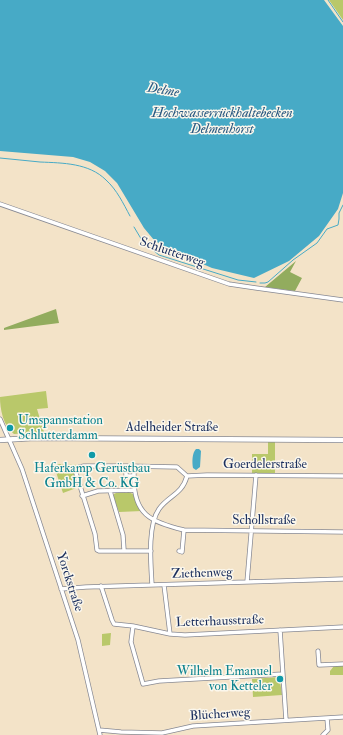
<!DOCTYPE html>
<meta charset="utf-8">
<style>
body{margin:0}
canvas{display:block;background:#f3e3c8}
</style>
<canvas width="343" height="735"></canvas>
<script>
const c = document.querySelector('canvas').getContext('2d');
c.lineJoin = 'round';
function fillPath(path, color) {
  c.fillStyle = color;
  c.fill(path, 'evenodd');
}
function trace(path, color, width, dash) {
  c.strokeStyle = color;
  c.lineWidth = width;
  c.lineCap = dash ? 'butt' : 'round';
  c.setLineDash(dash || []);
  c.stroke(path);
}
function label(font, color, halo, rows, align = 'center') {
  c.font = font + ' "IM FELL Double Pica",serif';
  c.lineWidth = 3;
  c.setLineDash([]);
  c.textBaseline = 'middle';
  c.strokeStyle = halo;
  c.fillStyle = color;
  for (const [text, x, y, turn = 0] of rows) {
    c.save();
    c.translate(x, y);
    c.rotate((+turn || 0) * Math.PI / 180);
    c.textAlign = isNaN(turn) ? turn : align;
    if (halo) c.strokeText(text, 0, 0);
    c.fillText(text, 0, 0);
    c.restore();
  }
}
fillPath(new Path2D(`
 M329 0H343V20Z
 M46 391 48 408 37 409 44 432 14 434C3 426 0 409 0 397Z
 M268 442H275V473H252V454H268Z
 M58 464 78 465 74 473 79 487 63 493 54 466Z
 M118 492 127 493 128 492 133 494 137 505 142 511 119 512 113 496 114 494Z
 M111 633 110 645 102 646V634Z
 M334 666H343V675H330V671Z
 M279 677 281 680 280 681 282 695 253 697 252 679Z`), '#b9c86a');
fillPath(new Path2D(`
 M296 261 290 272 302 278 295 291 265 287Z
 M56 309 59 323 4 330V328Z`), '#92ac5e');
fillPath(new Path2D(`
 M0 0H324L343 26V193L338 209 319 236 289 261 254 278 212 268 168 249 154 240 144 228 117 183 105 171 90 162 73 157 0 151Z
 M196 449H199L201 451 200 467 196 470 193 468C192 462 192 453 196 449Z`), '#47aac6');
trace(new Path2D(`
 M328 0 343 22
 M0 158C13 159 27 161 40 162 63 163 89 163 106 180 117 190 123 203 130 216
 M134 227 143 242 159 255 238 280 256 282
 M260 283H265L268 282 293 260 317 243 327 229 338 225 339 219V213L343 205`), '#47aac6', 1);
const minor = new Path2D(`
 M0 204 229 284 256 288 343 300
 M0 419 22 469 78 640 100 735
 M126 466H84L79 467 76 473 95 534 97 550 99 551H151
 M134 466V476H126V466L177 467 187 476C182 495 169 495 159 509 147 526 151 565 152 585
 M134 476C133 514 150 522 184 530L343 532
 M187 476 207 475 343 476
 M110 491 123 535 124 550
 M82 496 98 491 134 490
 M179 551 182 552 184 530
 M247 582 256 475
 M164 585 170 634
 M101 586 112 620 114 624 133 626 170 634 185 635 343 627
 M61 589 86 587 343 579
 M133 626 131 642 143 684 159 681 283 674
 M280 630 286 720
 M318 651 319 665 343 664
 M99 730 121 732 162 733 193 726 343 717
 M323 735 328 730 327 718`);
const major = new Path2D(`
 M0 440 35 438 343 440`);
trace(minor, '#878993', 5);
trace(major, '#878993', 6);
trace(minor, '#fff', 3.5);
trace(major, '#fff', 4.5);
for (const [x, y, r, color] of [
 [10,428,4,"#0f9aa8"],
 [92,455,4,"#0f9aa8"],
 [280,679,4,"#0f9aa8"]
]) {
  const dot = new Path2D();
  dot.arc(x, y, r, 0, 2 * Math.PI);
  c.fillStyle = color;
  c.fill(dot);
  trace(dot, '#fbf7ec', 1.5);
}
label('13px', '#1b2f5e', '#fbf7ec', [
 ["Schlutterweg",172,253,19],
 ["Adelheider Straße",172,428],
 ["Goerdelerstraße",265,465],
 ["Schollstraße",264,521],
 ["Ziethenweg",202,574,-2],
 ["Yorckstraße",69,582,72],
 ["Letterhausstraße",220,622,-2],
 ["Blücherweg",220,715,-4]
]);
label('13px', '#0d838f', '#fbf7ec', [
 ["Umspannstation",18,421],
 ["Schlutterdamm",18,436],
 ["Haferkamp Gerüstbau",92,469,"center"],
 ["GmbH & Co. KG",92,484,"center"],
 ["Wilhelm Emanuel",272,672,"right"],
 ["von Ketteler",272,687,"right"]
], 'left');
label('italic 14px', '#2a5a82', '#fbf7ec', [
 ["Delme",163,91,9],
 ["Hochwasserrückhaltebecken",222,114],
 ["Delmenhorst",222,130]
]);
</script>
